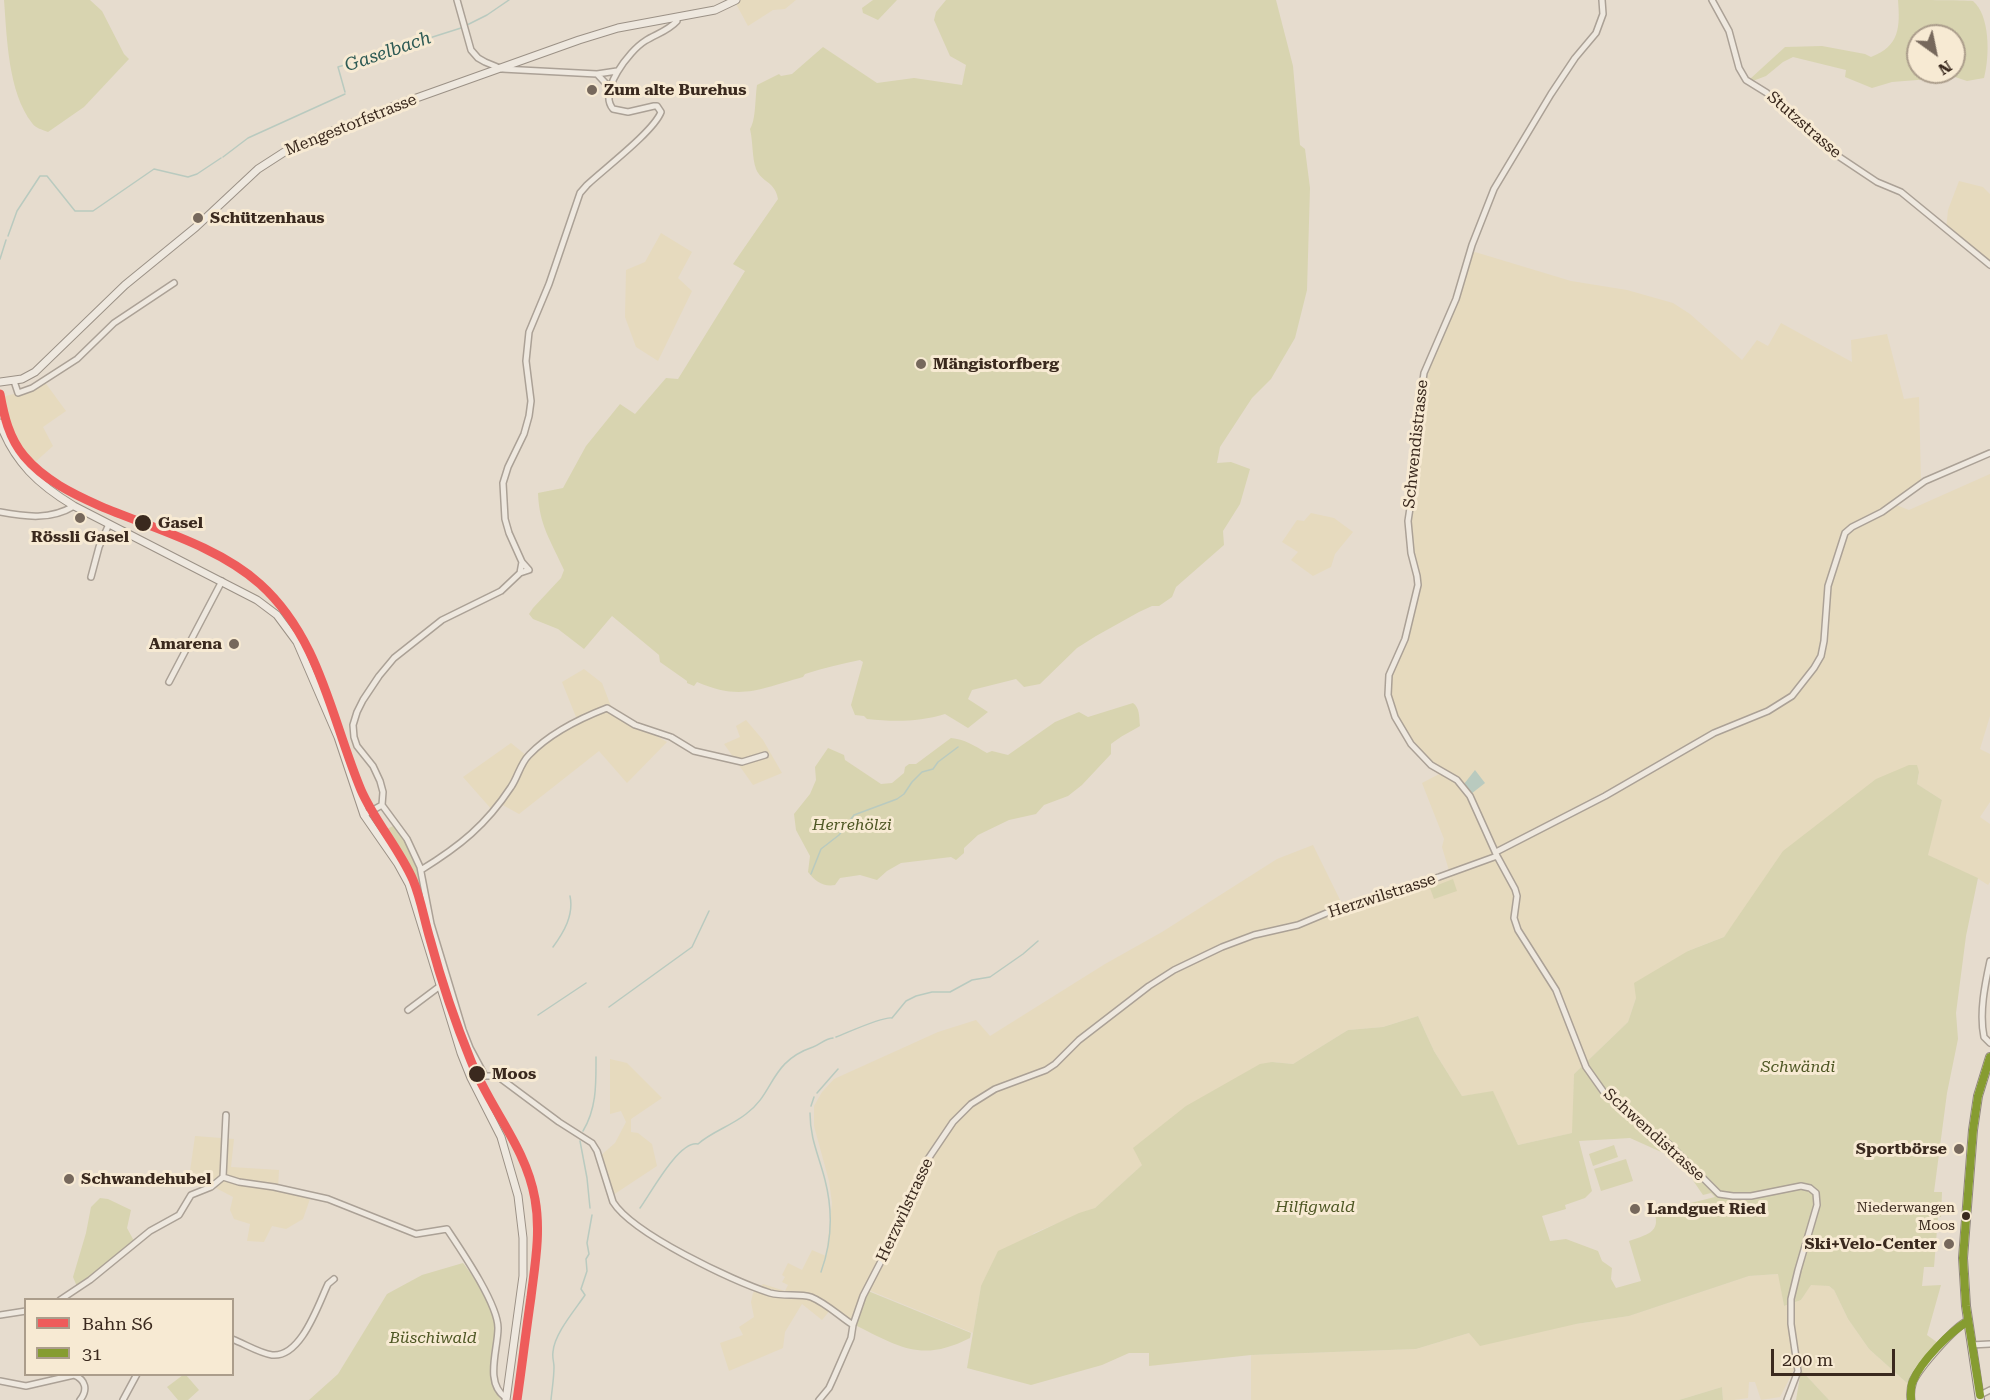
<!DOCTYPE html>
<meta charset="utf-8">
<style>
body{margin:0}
#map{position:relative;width:1990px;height:1400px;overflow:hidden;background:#e6dcce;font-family:"Roboto Serif",serif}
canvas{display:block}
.legend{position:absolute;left:24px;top:1298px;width:210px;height:78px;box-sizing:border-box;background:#f7ead3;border:2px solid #ab9d8b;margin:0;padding:8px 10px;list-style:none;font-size:18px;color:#3a291e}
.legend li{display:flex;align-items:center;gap:12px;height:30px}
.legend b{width:30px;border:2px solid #ab9d8b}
.north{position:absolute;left:1906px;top:24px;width:60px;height:60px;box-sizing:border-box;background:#f7ead3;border:2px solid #ab9d8b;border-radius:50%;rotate:147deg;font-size:16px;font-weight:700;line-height:24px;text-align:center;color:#3a291e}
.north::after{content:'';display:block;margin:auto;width:21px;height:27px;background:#76685c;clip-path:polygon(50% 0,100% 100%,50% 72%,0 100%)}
.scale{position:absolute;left:1771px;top:1349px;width:124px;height:27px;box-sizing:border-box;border:3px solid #3a291e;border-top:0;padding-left:8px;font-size:18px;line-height:21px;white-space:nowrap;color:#3a291e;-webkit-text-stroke:4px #f7ead3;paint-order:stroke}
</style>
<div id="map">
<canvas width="1990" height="1400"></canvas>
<ul class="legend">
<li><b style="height:8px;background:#ee5c5b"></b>Bahn S6</li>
<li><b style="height:8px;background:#869c31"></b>31</li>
</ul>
<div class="north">N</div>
<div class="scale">200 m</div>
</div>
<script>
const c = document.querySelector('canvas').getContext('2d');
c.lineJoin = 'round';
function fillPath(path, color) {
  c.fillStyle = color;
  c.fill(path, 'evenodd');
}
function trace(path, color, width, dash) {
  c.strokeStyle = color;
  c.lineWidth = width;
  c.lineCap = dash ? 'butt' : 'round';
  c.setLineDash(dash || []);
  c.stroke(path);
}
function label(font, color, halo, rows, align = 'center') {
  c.font = font + ' "Roboto Serif",serif';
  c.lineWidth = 6;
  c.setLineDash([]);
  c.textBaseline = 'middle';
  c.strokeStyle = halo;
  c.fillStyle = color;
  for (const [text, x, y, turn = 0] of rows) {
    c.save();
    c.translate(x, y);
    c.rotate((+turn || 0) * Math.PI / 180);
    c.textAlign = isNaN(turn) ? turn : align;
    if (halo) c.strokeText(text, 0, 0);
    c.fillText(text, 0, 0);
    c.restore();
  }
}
fillPath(new Path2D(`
 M738 0H796L785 9 773 10 748 26 735 2Z
 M1959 181 1983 187 1990 194V264L1946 230 1948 210Z
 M661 233 692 252 678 278 692 291 658 361 636 347 625 317 626 270 645 262Z
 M1475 252 1571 281 1627 290 1673 303 1690 314 1742 360 1757 340 1768 346 1781 323 1852 362 1851 340 1887 334 1904 399 1919 397 1921 481 1896 505 1909 510 1990 474V716L1980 749 1990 754V802L1980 817 1990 824V882L1988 885 1977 878 1927 855 1942 800 1917 784 1919 773 1734 924 1724 937 1688 951 1636 998 1628 1022 1574 1074 1573 1133 1518 1145 1493 1092 1462 1096 1434 1051 1418 1016 1383 1027 1348 1030 1293 1064 1272 1062 1142 1165 1095 1208 1034 1233 981 1286 973 1333 866 1289 854 1317 848 1320 831 1309 822 1320 802 1304 785 1332 783 1348 729 1371 720 1343 743 1335 739 1327 754 1317 751 1302 753 1293 763 1284 785 1291 788 1285 782 1282 785 1277 782 1275 788 1263 802 1270 812 1250 826 1256 832 1203 829 1181 814 1126V1106L822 1092 834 1079 938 1032 976 1020 990 1036 1105 964 1162 932 1277 859 1313 845 1344 908 1450 874 1442 847 1444 839 1422 783 1443 772 1417 748 1404 730 1393 708 1389 689 1391 679 1402 650 1419 589 1413 553 1409 518 1424 379 1438 344 1452 317 1472 253Z
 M44 381 66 411 43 427 53 446 33 464 20 448 11 431 2 397 25 391Z
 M1311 513 1334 518 1353 532 1335 554 1331 567 1313 576 1291 560 1298 552 1282 542 1297 520 1304 521Z
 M584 669 602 683 612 709 667 742 627 783 599 751 519 814 501 804 493 811 463 777 511 743 527 756 541 744 578 722 562 682Z
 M746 720 763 740 782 773 753 785 724 744 740 737 736 726Z
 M610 1059 627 1063 662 1098 631 1119V1132L638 1133 652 1144 657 1166 610 1197 599 1157 615 1143 626 1122 621 1111 610 1114Z
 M195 1136 234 1139 231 1167 279 1170 278 1188 311 1196 303 1219 286 1229 272 1226 264 1242 247 1241 250 1224 234 1219 230 1210 233 1197 216 1188 201 1189 193 1179 189 1178Z
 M1779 1274 1784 1306 1801 1300 1811 1284 1829 1286 1834 1290 1848 1319 1869 1349 1908 1384 1907 1398 1904 1400H1829L1801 1370 1795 1368 1780 1397 1761 1400 1755 1382H1749L1748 1398 1734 1400H1723L1722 1387 1679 1400H1251V1355L1416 1349 1469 1333 1576 1324 1629 1316 1749 1276Z`), '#e6dabe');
fillPath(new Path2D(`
 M4 0H90L102 11 124 54 129 59 84 107 48 132C43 130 35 128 32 123 8 92 7 38 4 0Z
 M873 0H897L878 20 863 13 862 8Z
 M946 0H1276L1293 66 1300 145 1305 149 1310 188 1307 290 1295 338 1271 379 1252 398 1220 447 1217 463 1231 462 1250 469 1240 504 1223 531 1224 545 1176 587 1172 597 1159 606H1152L1139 612 1096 636 1077 648 1040 684 1024 687 1016 679 972 690 968 699 988 712 968 728 945 714C919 722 894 722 867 719L864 716 855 715 851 705 863 662 860 660C841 664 824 668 805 674L803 677C759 689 741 701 697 682L694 686 687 683V681L660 662 659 655 612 616 584 649 558 629 533 619 529 614 533 608 561 578 564 570C551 541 539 525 538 493L563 488 586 446 620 404 635 414 666 378 678 379 745 271 733 264 778 199C775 181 762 183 756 169 752 158 753 141 750 129 756 120 755 98 757 85L779 74 781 76 792 74 823 47 877 83 914 78 962 85 966 65 950 56 934 20 936 12Z
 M1898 0C1912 0 1964 0 1973 1 1990 15 1990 56 1984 78L1967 81 1955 77 1892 82 1872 88 1845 77 1846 70 1793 57 1783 62 1766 76 1750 82V79L1785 47 1822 46 1865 54 1871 57C1900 46 1900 27 1898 0ZM1918 36H1954V72H1918Z
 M1133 703C1140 708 1139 717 1140 726 1130 732 1121 736 1111 744V754L1082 785 1068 796 1044 805 1036 814 1009 820 978 835 964 848V853L956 860 951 857 901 863 887 871 877 880 860 875 840 878 835 885C823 887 815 881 808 872L810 856 796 830 794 814 810 794 816 780 815 767 828 748 844 755 845 760 881 784 892 783 904 773 905 767 909 764H916L951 738C964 739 975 746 987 753L992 751 1008 755 1055 722 1079 712 1088 717Z
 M1909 765H1917L1919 772 1917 784 1942 800 1928 855 1978 878 1966 936 1956 1013 1958 1039 1947 1093 1934 1192H1942L1941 1217H1938L1934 1267H1924L1922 1286 1941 1285 1927 1335 1938 1343 1913 1373 1908 1384 1869 1349 1848 1319 1834 1290 1829 1286 1811 1285 1801 1300 1784 1306 1778 1274 1749 1276 1629 1316 1576 1324 1480 1346 1469 1333 1416 1349 1251 1355 1149 1366V1353H1129L1102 1365 1031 1385 967 1368 981 1286 998 1251 1079 1213 1095 1208 1142 1165 1133 1148 1186 1106 1260 1064 1272 1062 1293 1064 1348 1030 1383 1027 1418 1016 1434 1051 1462 1096 1493 1091 1518 1145 1572 1133 1574 1074 1628 1022 1636 998 1634 983 1688 951 1724 937 1783 851 1876 779ZM1630 1138 1679 1160 1703 1195 1711 1193 1715 1197 1654 1212C1662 1233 1645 1235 1629 1241L1641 1281 1616 1288 1611 1279 1612 1268 1602 1261 1598 1251 1566 1239 1550 1241 1542 1216 1566 1209 1565 1205 1585 1198 1592 1191 1579 1141Z
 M395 825C414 855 421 878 427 913H425L411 872 385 830Z
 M1453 879 1457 891 1434 899 1430 888Z
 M1614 1145 1618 1157 1593 1166 1589 1154Z
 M1626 1159 1633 1181 1601 1191 1594 1169Z
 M100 1198 108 1199 131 1210 127 1228 134 1241 78 1289 73 1277 86 1233 91 1207Z
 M463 1263C474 1277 495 1306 496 1324 497 1350 486 1377 501 1400H309L338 1374 387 1294 422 1275Z
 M868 1291 971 1333 970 1338C923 1362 901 1348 857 1326L856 1324 861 1307H864L862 1305Z
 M1801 1370 1829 1400H1796Z
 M183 1375H186L199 1390 188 1400H178L167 1387Z
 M1722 1387 1723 1400H1679Z`), '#d8d4b0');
fillPath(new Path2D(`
 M1475 770 1485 783 1471 794 1464 784Z`), '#b9cabf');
trace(new Path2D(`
 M467 25 487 15 509 0
 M345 92 338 67 461 28
 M223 157 248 138 345 94
 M8 236 17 211 40 176H47L75 211H93L154 169 188 177 197 174 221 158
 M0 259 6 240
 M811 874 821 849 839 835 854 815 897 799 904 794 912 782 922 772 933 769 938 762 958 747
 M553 947C564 932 574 915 570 896
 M609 1007 692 947 709 911
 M538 1015 586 983
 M836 1037C847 1033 883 1016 892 1018L906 1001 916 996 932 992H950L972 980 990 977 1023 954 1038 941
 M817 1093 838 1069
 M811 1106 814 1097
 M810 1113C810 1139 819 1156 825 1180 833 1211 832 1242 821 1272
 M583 1131C597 1108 596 1083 596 1057
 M580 1141 587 1178 590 1208
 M640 1208C651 1193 679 1140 698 1144 711 1132 731 1126 746 1114 775 1093 769 1062 813 1047 821 1044 824 1039 833 1038
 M551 1400C552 1389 554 1378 554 1367 554 1362 552 1357 553 1352 554 1334 575 1310 585 1295L581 1289 587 1271 586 1259 589 1254 587 1243 592 1215`), '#b9cabf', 1.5);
const street = new Path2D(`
 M457 0 471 50 478 58 485 62 502 69 597 74 610 88
 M1602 0 1603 14 1596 33 1575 58 1551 94 1494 189 1472 245 1456 299 1424 373 1419 408 1416 469 1408 521 1411 553 1417 576 1418 585 1405 639 1389 675 1388 695 1395 717 1411 744 1431 765 1457 780 1470 796 1497 856 1515 889 1517 896 1514 918 1518 930 1556 990 1586 1067 1603 1091 1626 1114 1669 1144 1719 1194 1733 1196H1751L1801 1186 1810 1188 1816 1193 1817 1205 1798 1270 1791 1299V1324L1798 1371 1787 1400
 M1712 0 1729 31 1739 68 1746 80 1767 93 1832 152 1877 182 1901 192 1990 265
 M677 17V21C668 31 656 34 645 41 629 51 598 91 613 109L628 112 654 106H657L661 112C654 131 604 169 587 185L580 193 549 284 529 332 526 361 531 401 529 416 524 434 508 467 503 483 505 519 509 533 522 562 520 573 501 591 442 620 394 658 379 676 363 700 357 712 353 725 354 737 357 746 373 766 380 781 383 792 382 805 407 839 420 867 431 924 463 1030 470 1048 485 1076H493L500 1078 559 1122 592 1143 597 1151 613 1202C633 1234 733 1281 770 1293 784 1297 799 1293 811 1297 826 1303 839 1316 853 1325
 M597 74 617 71
 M14 381 18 393 32 388 77 359 114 323 174 283
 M0 512C26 517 51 520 74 506
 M520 573 529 570 522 562
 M91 577 99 547 109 524
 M169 682 222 581
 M364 815 382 805
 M1496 852 1605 796 1714 733 1768 711 1792 696 1814 668 1821 656 1824 641 1828 586 1845 533 1852 527 1882 512 1925 481 1990 453
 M421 870C460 846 486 825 511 787 518 777 520 764 529 755 549 734 581 718 607 708L635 725 671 737 694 751 742 762 765 755
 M1990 961C1985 984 1979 1013 1984 1037L1990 1043
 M408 1010 440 986
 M223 1177 239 1182 274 1187 328 1199 416 1234 447 1229C461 1250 498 1304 498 1328 498 1350 484 1383 506 1398
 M223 1177 226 1115
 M60 1300 90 1280 150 1231 179 1215 191 1195 211 1187 223 1177
 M0 1315 26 1311
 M232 1339C245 1344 259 1353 272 1355 301 1358 318 1305 328 1284L334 1279
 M1971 1345 1990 1344
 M0 1381 26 1386 74 1375C86 1380 88 1390 80 1400
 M1980 1395 1990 1390
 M123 1400 137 1374
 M819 1400 829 1388 834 1377 851 1338 853 1325 863 1296 892 1240 926 1162 953 1122 971 1104 995 1089 1046 1070 1055 1064 1079 1040 1149 986 1174 970 1222 947 1254 935 1298 925 1341 907 1439 877 1497 856`);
const secondary = new Path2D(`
 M0 382 22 379 35 372 125 285 196 227 258 169 289 149 394 106 579 40 618 28 715 10 736 0
 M0 423C14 462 39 485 74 506L257 600 277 615 297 642 338 737 364 815 398 864 409 884 461 1053 471 1078 501 1137 518 1196 523 1238V1276L506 1400
 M1911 1400C1910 1393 1911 1387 1913 1381 1919 1368 1955 1326 1968 1321`);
const primary = new Path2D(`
 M1980 1400 1966 1306 1963 1258 1973 1130 1978 1096 1990 1057`);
trace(street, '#aba196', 8);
trace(secondary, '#9b9186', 9);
trace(primary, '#90877e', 10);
trace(street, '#eee8df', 5);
trace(secondary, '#eee8df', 7);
trace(primary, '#e5ded1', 8);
trace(new Path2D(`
 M1980 1395 1966 1306 1963 1258 1973 1130 1978 1096 1990 1057
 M1911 1400C1911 1394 1910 1387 1913 1381 1921 1361 1950 1332 1968 1321`), '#869c31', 8);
trace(new Path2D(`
 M0 394C4 416 9 438 24 456 44 480 73 494 100 506 152 528 218 546 260 584 320 638 331 718 361 790 375 822 399 848 413 880 421 899 424 919 430 939 441 980 455 1022 471 1061 490 1109 526 1147 535 1199 541 1232 535 1264 531 1297 526 1331 522 1366 517 1400`), '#ee5c5b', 9);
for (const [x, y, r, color] of [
 [592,90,6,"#76685c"],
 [198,218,6,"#76685c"],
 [921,364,6,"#76685c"],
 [80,518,6,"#76685c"],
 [143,523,9,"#3a291e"],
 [234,644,6,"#76685c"],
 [477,1074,9,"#3a291e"],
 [1959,1149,6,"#76685c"],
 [69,1179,6,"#76685c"],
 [1635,1209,6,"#76685c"],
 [1966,1216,5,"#3a291e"],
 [1949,1244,6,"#76685c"]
]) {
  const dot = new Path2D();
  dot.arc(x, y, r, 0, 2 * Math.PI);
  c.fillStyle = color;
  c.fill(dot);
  trace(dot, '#f7ead3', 2);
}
label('14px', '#3a291e', '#f7ead3', [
 ["Niederwangen",1955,1208],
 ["Moos",1955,1226]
], 'right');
label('bold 16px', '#3a291e', '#f7ead3', [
 ["Zum alte Burehus",604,90],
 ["Schützenhaus",210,218],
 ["Mängistorfberg",933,364],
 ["Rössli Gasel",80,537,"center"],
 ["Amarena",222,644,"right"],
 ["Sportbörse",1947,1149,"right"],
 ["Schwandehubel",81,1179],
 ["Landguet Ried",1647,1209],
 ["Ski+Velo-Center",1937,1244,"right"]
], 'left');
label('16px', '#3a291e', '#f7ead3', [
 ["Mengestorfstrasse",351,125,-22],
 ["Stutzstrasse",1804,125,41],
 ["Schwendistrasse",1416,444,-84],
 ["Herzwilstrasse",1382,896,-18],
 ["Schwendistrasse",1654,1135,42],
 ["Herzwilstrasse",905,1210,-65]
]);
label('bold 16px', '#3a291e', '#f7ead3', [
 ["Gasel",158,523],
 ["Moos",492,1074]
], 'left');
label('italic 16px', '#4e5724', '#f7ead3', [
 ["Herrehölzi",852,825],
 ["Schwändi",1798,1067],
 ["Hilfigwald",1315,1207],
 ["Büschiwald",433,1338]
]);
label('italic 18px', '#2d5a54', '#f7ead3', [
 ["Gaselbach",388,52,-19]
]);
</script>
